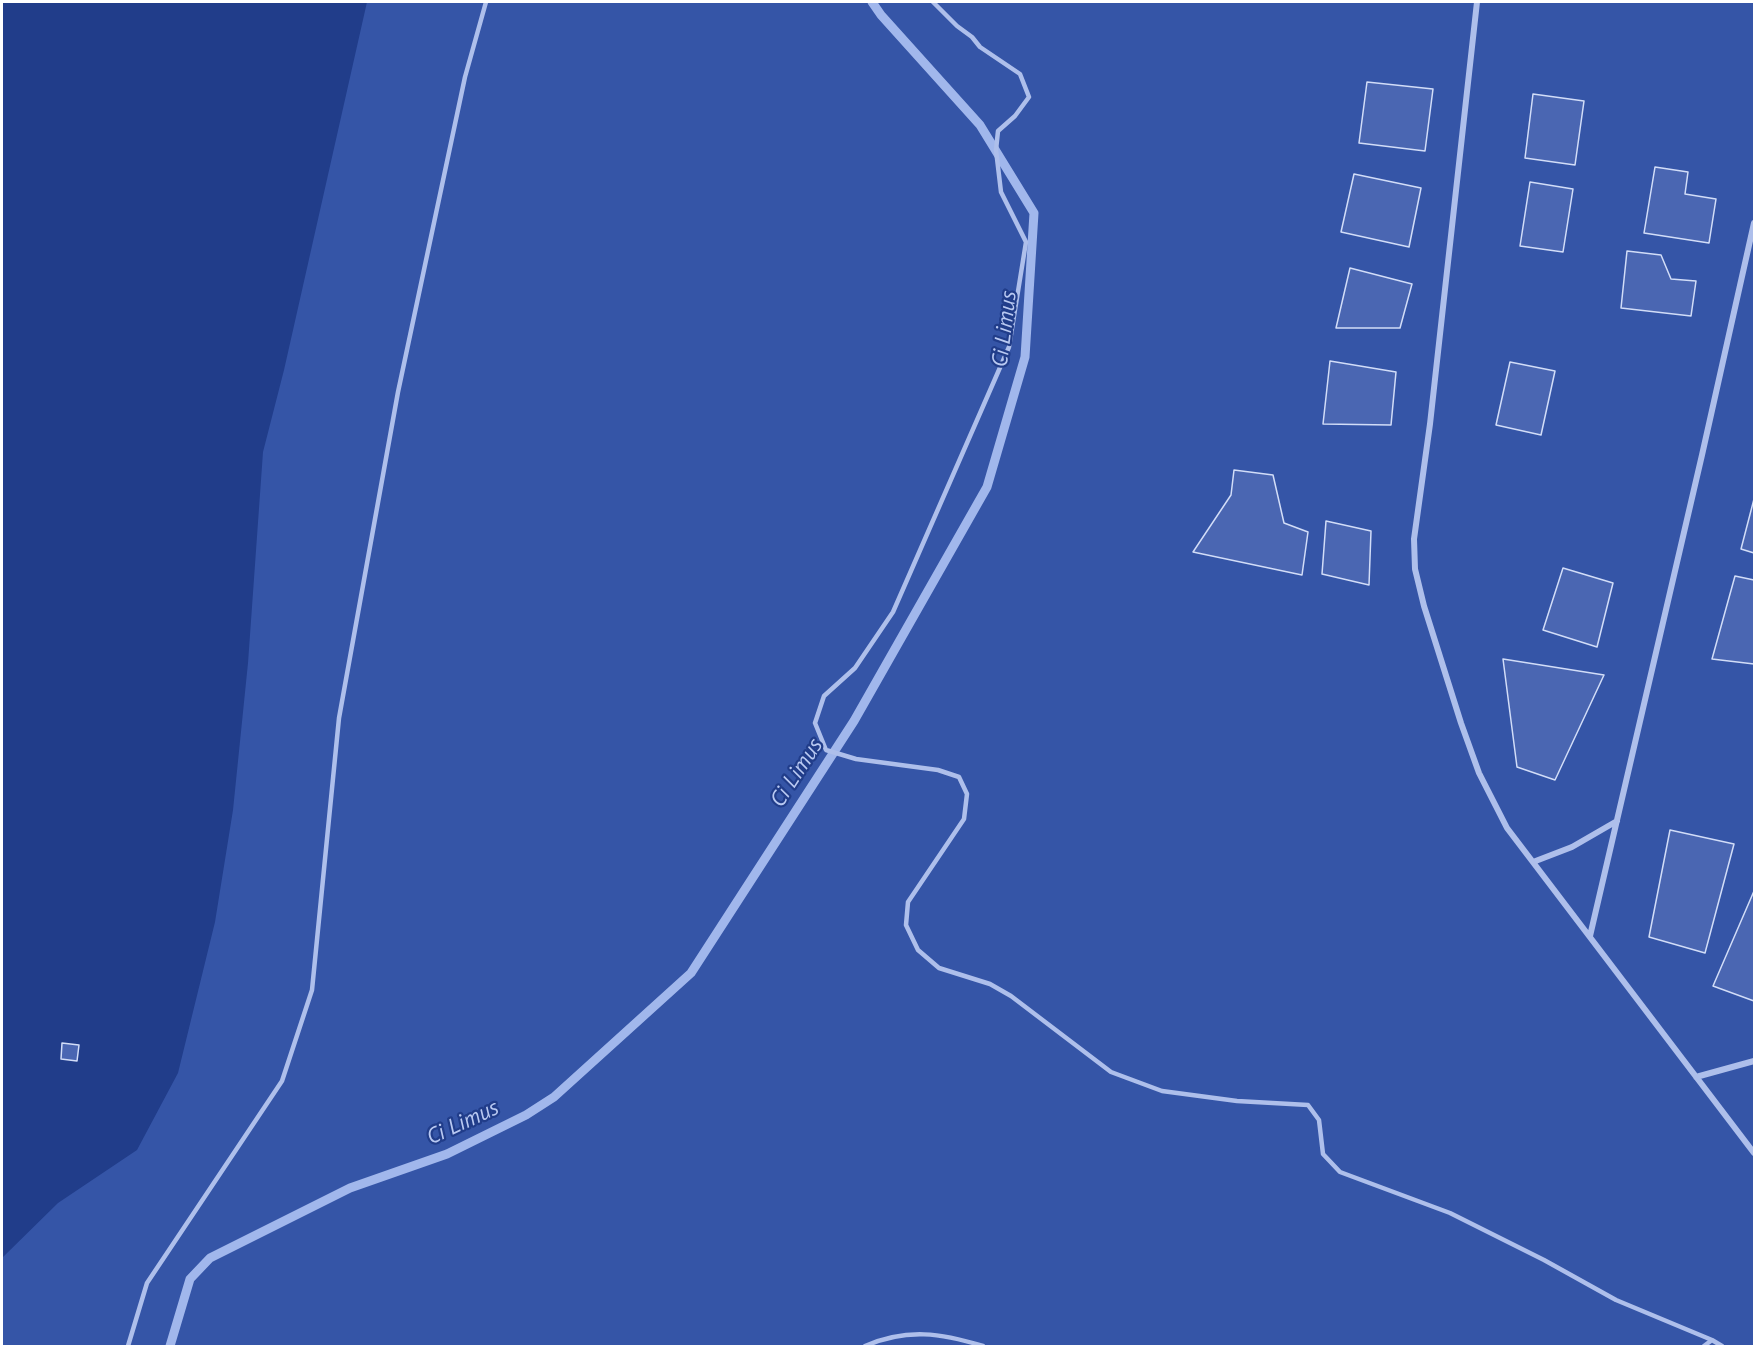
<!DOCTYPE html>
<style>
body{margin:0}
#map{position:relative;width:1756px;height:1348px;overflow:hidden;background:#213d8a;font-family:"PT Sans",sans-serif}
canvas{display:block}
.frame{position:absolute;inset:0;border:3px solid #fff;pointer-events:none}
</style>
<div id="map">
<canvas width="1756" height="1348"></canvas>
<div class="frame"></div>
</div>
<script>
const c = document.querySelector('canvas').getContext('2d');
c.lineJoin = 'round';
function fillPath(path, color) {
  c.fillStyle = color;
  c.fill(path, 'evenodd');
}
function trace(path, color, width, dash) {
  c.strokeStyle = color;
  c.lineWidth = width;
  c.lineCap = dash ? 'butt' : 'round';
  c.setLineDash(dash || []);
  c.stroke(path);
}
function label(font, color, halo, rows, align = 'center') {
  c.font = font + ' "PT Sans",sans-serif';
  c.lineWidth = 4.5;
  c.setLineDash([]);
  c.textBaseline = 'middle';
  c.strokeStyle = halo;
  c.fillStyle = color;
  for (const [text, x, y, turn = 0] of rows) {
    c.save();
    c.translate(x, y);
    c.rotate((+turn || 0) * Math.PI / 180);
    c.textAlign = isNaN(turn) ? turn : align;
    if (halo) c.strokeText(text, 0, 0);
    c.fillText(text, 0, 0);
    c.restore();
  }
}
fillPath(new Path2D(`
 M367 2H1754V1346H2V1258L58 1203 137 1150 178 1073 215 922 233 810 248 663 263 452 284 370Z`), '#3555a7');
trace(new Path2D(`
 M170 1346 190 1279 210 1258 350 1188 447 1154 526 1115 554 1097 691 973 854 721 987 487 1025 357 1034 213 980 125 881 15 872 2`), '#a1b7ec', 9);
const building = new Path2D(`
 M1367 82 1433 89 1425 151 1359 143Z
 M1533 94 1584 101 1575 165 1525 158Z
 M1655 167 1688 172 1685 194 1716 199 1709 243 1644 233Z
 M1354 174 1421 188 1409 247 1341 232Z
 M1530 182 1573 189 1563 252 1520 246Z
 M1627 251 1661 255 1671 279 1696 281 1691 316 1621 308Z
 M1350 268 1412 284 1400 328H1336Z
 M1330 361 1396 372 1391 425 1323 424Z
 M1510 362 1555 371 1541 435 1496 425Z
 M1234 470 1273 475 1284 523 1308 532 1302 575 1193 552 1231 495Z
 M1754 499V553L1741 549Z
 M1326 521 1371 531 1369 585 1322 574Z
 M1563 568 1613 583 1597 647 1543 630Z
 M1735 576 1754 580V664L1712 659Z
 M1503 659 1604 675 1555 780 1517 767Z
 M1670 830 1734 844 1705 953 1649 937Z
 M1754 891V1001L1713 986Z
 M62 1043 79 1045 77 1061 61 1059Z`);
fillPath(building, '#4a66b2');
trace(building, '#d2ddf8', 1.5);
trace(new Path2D(`
 M933 2 957 26 972 37 980 47 1020 74 1029 97 1015 116 998 131 996 150 1001 192 1026 242 1009 347 893 612 855 668 824 696 815 723 826 750 856 759 938 770 959 777 967 794 964 819 908 902 906 925 918 950 939 968 990 984 1011 996 1111 1072 1162 1091 1237 1101 1308 1105 1319 1120 1323 1154 1340 1172 1450 1213 1544 1260 1616 1300 1712 1340
 M128 1346 147 1283 282 1081 312 990 339 718 398 392 465 77 486 2
 M865 1346C907 1328 941 1333 983 1346
 M1704 1346 1712 1340 1722 1346`), '#aebfeb', 4.5);
trace(new Path2D(`
 M1477 2 1430 424 1414 539 1415 569 1424 606 1461 723 1479 773 1507 828 1754 1153
 M1533 862 1572 847 1617 821
 M1590 936 1702 455 1754 223
 M1696 1077 1754 1061`), '#aebfeb', 6);
label('italic 22px', '#b9c9f2', '#213d8a', [
 ["Ci Limus",1005,329,-83],
 ["Ci Limus",797,773,-57],
 ["Ci Limus",463,1123,-25]
]);
</script>
